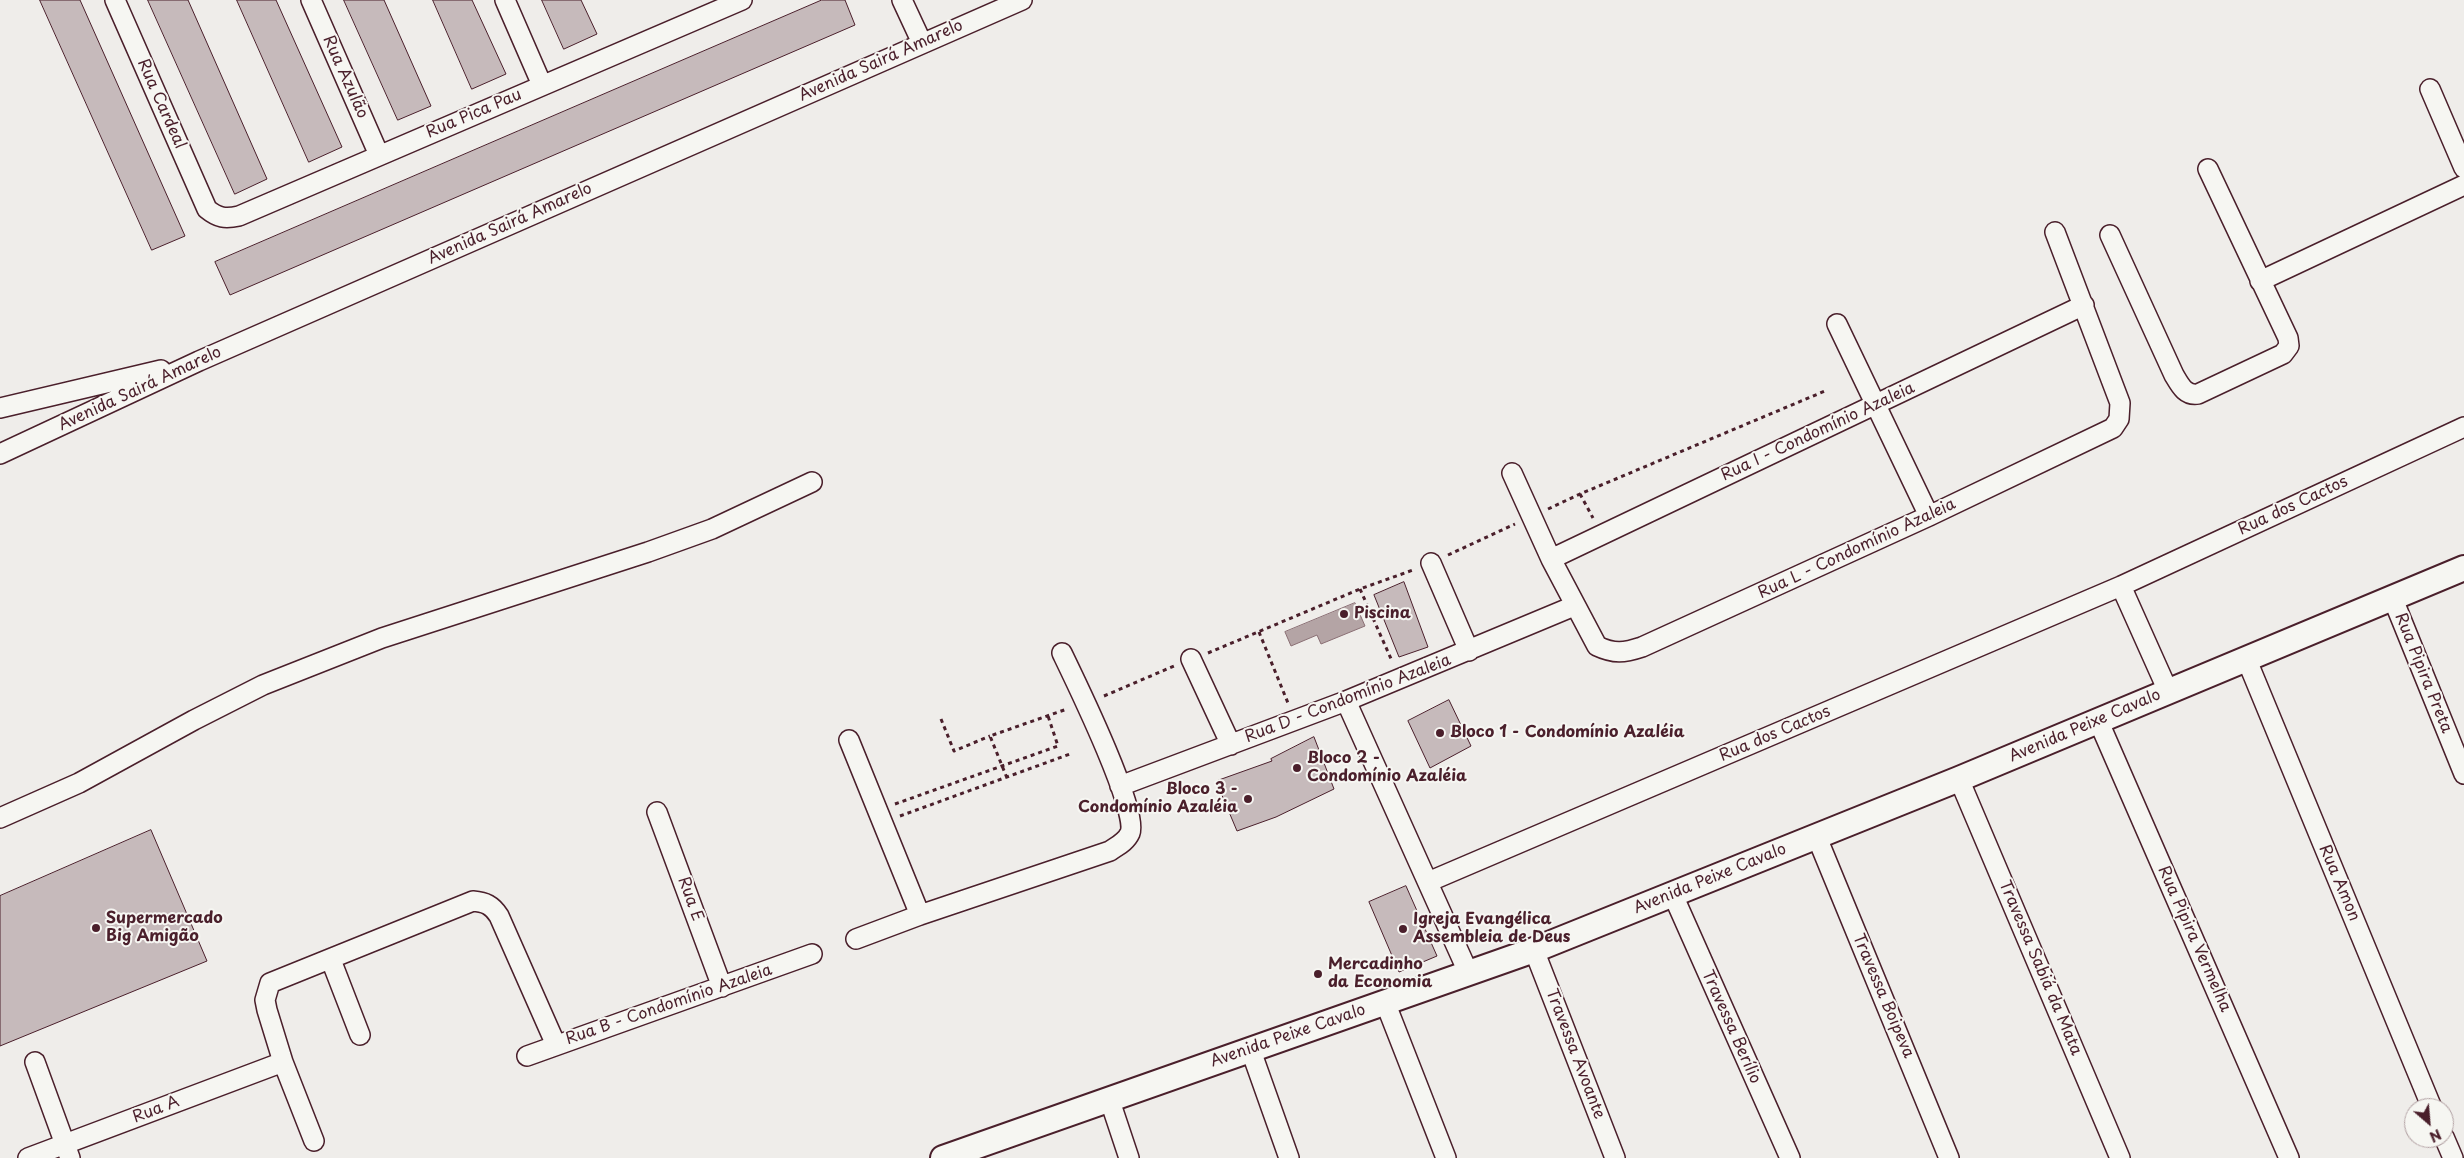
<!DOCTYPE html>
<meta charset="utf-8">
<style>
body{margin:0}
#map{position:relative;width:2464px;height:1158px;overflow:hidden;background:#efedea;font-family:"Playpen Sans",sans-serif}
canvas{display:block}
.north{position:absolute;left:2404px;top:1098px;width:50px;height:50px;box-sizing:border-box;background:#f6f6f2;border:1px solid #b1a0a2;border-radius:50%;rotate:153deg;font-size:14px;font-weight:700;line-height:20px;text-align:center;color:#4a1f2b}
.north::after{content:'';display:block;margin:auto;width:18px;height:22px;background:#4a1f2b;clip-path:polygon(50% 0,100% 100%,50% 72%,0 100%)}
</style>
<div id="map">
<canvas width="2464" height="1158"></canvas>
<div class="north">N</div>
</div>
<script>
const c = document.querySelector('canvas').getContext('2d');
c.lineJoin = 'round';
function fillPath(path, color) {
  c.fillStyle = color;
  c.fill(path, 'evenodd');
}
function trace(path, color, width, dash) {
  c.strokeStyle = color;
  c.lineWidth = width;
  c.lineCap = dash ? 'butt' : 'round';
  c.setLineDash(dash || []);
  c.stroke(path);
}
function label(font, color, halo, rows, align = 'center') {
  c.font = font + ' "Playpen Sans",sans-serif';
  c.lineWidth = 4;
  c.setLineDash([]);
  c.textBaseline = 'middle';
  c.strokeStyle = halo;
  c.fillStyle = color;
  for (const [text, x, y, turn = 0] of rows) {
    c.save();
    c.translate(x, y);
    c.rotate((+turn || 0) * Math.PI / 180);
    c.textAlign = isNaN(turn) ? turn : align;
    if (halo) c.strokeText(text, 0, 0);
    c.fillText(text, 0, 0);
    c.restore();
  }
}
const water = new Path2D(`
 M1355 603 1365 626 1321 644 1317 635 1291 646 1285 632Z`);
fillPath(water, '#b4a4a5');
trace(water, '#8a6f74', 1);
const building = new Path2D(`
 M40 0H80L185 236 152 250Z
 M148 0H188L267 179 235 194Z
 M237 0H276L342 147 309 162Z
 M344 0H384L431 106 398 120Z
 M433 0H472L506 74 472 89Z
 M542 0H581L597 34 564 49Z
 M822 0H845L855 25 230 295 215 262Z
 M1404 582 1428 647 1399 657 1374 595Z
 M1449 700 1471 746 1430 768 1408 721Z
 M1314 737 1334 789 1276 817 1237 831 1216 781 1272 761 1271 759Z
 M151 830 207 961 0 1046V896Z
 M1406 886 1437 956 1399 972 1369 902Z`);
fillPath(building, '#c6babb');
trace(building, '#4a1f2b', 1);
const minor = new Path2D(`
 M115 0 207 209C218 218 225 219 239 216L742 0
 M311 0 379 155
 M505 0 542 85
 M902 0 922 43
 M2430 89 2464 168
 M2110 235 2174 375C2180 385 2185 396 2198 394L2283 354 2289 346 2288 338 2208 169
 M2260 281 2464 185
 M1837 324 1929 516
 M0 408 161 370
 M0 454 199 361 1022 0
 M1512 473 1551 559 1597 646C1614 654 1624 653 1642 647L1929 516 2113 428 2119 419 2120 403 2055 232
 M1551 559 2084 305
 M1431 563 1469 651
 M2121 586 2168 691
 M2393 599 2464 774
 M2246 658 2432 1108
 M1191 659 1231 745
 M1346 701 1468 972
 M2098 720 2289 1158
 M849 740 920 915
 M1959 779 2120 1158
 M1120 786 1346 701 1574 606
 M657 812 722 987
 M0 818 79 783 194 720 263 685 382 638 648 552 712 529 812 482
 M1816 835 1949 1158
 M1428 882 2121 586 2464 427
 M1673 895 1790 1158
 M856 939 920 915 1110 851C1117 846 1126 842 1130 833 1139 811 1075 680 1062 653
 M1534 950 1615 1158
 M331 960 360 1035
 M1385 1002 1446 1158
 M1250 1048 1289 1158
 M527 1056 812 954
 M35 1062 70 1158
 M1109 1098 1129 1158
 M2444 1137 2453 1158
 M314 1141 283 1062 267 1010 265 1000 270 983 473 901C485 902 492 905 499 916L556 1045
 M28 1158 283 1062`);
const tertiary = new Path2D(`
 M943 1158 1534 950 1959 779 2464 568`);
trace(minor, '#4a1f2b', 22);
trace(tertiary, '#4a1f2b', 28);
trace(new Path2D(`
 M1580 494 1593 518
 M1548 509 1580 494 1825 391
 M1448 555 1515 524
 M1360 589 1392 661
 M1259 632 1288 703
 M1208 653 1360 589 1413 570
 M1104 696 1174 666
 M941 719 954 751 990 736
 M1007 778 990 736 1067 709
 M895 804 1058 746 1048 716
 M900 816 1070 754`), '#4a1f2b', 3, [4, 4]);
trace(minor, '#f6f6f2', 19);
trace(tertiary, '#f6f6f2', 24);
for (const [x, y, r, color] of [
 [1344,614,5,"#4a1f2b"],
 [1440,733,5,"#4a1f2b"],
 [1297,768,5,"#4a1f2b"],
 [1248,799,5,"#4a1f2b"],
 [96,928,5,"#4a1f2b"],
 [1403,929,5,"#4a1f2b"],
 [1318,974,5,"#4a1f2b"]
]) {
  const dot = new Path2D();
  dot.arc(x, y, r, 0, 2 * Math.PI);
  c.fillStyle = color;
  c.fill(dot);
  trace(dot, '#f6f6f2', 2);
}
label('16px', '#4a1f2b', '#f6f6f2', [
 ["Avenida Sairá Amarelo",881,61,-24],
 ["Rua Azulão",345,77,66],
 ["Rua Cardeal",161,104,66],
 ["Rua Pica Pau",474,114,-23],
 ["Avenida Sairá Amarelo",510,224,-24],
 ["Avenida Sairá Amarelo",140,389,-25],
 ["Rua I - Condomínio Azaleia",1818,432,-25],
 ["Rua dos Cactos",2293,506,-25],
 ["Rua L - Condomínio Azaleia",1857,549,-25],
 ["Rua Pipira Preta",2423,673,68],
 ["Rua D - Condomínio Azaleia",1348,699,-21],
 ["Avenida Peixe Cavalo",2085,726,-23],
 ["Rua dos Cactos",1775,734,-23],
 ["Avenida Peixe Cavalo",1710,879,-22],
 ["Rua Amon",2339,883,67],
 ["Rua E",690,899,70],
 ["Rua Pipira Vermelha",2194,939,66],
 ["Travessa Sabiá da Mata",2040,968,67],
 ["Travessa Boipeva",1883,996,67],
 ["Rua B - Condomínio Azaleia",669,1005,-19],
 ["Travessa Berílio",1731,1027,66],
 ["Avenida Peixe Cavalo",1288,1036,-19],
 ["Travessa Avoante",1575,1054,69],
 ["Rua A",156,1110,-21]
]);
label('bold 16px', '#4a1f2b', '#f6f6f2', [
 ["Piscina",1354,614],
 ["Bloco 1 - Condomínio Azaléia",1450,733],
 ["Bloco 2 -",1307,759],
 ["Condomínio Azaléia",1307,777],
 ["Bloco 3 -",1238,790,"right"],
 ["Condomínio Azaléia",1238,808,"right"],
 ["Supermercado",106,919],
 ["Big Amigão",106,937],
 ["Igreja Evangélica",1413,920],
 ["Assembleia de Deus",1413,938],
 ["Mercadinho",1328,965],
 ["da Economia",1328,983]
], 'left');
</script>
